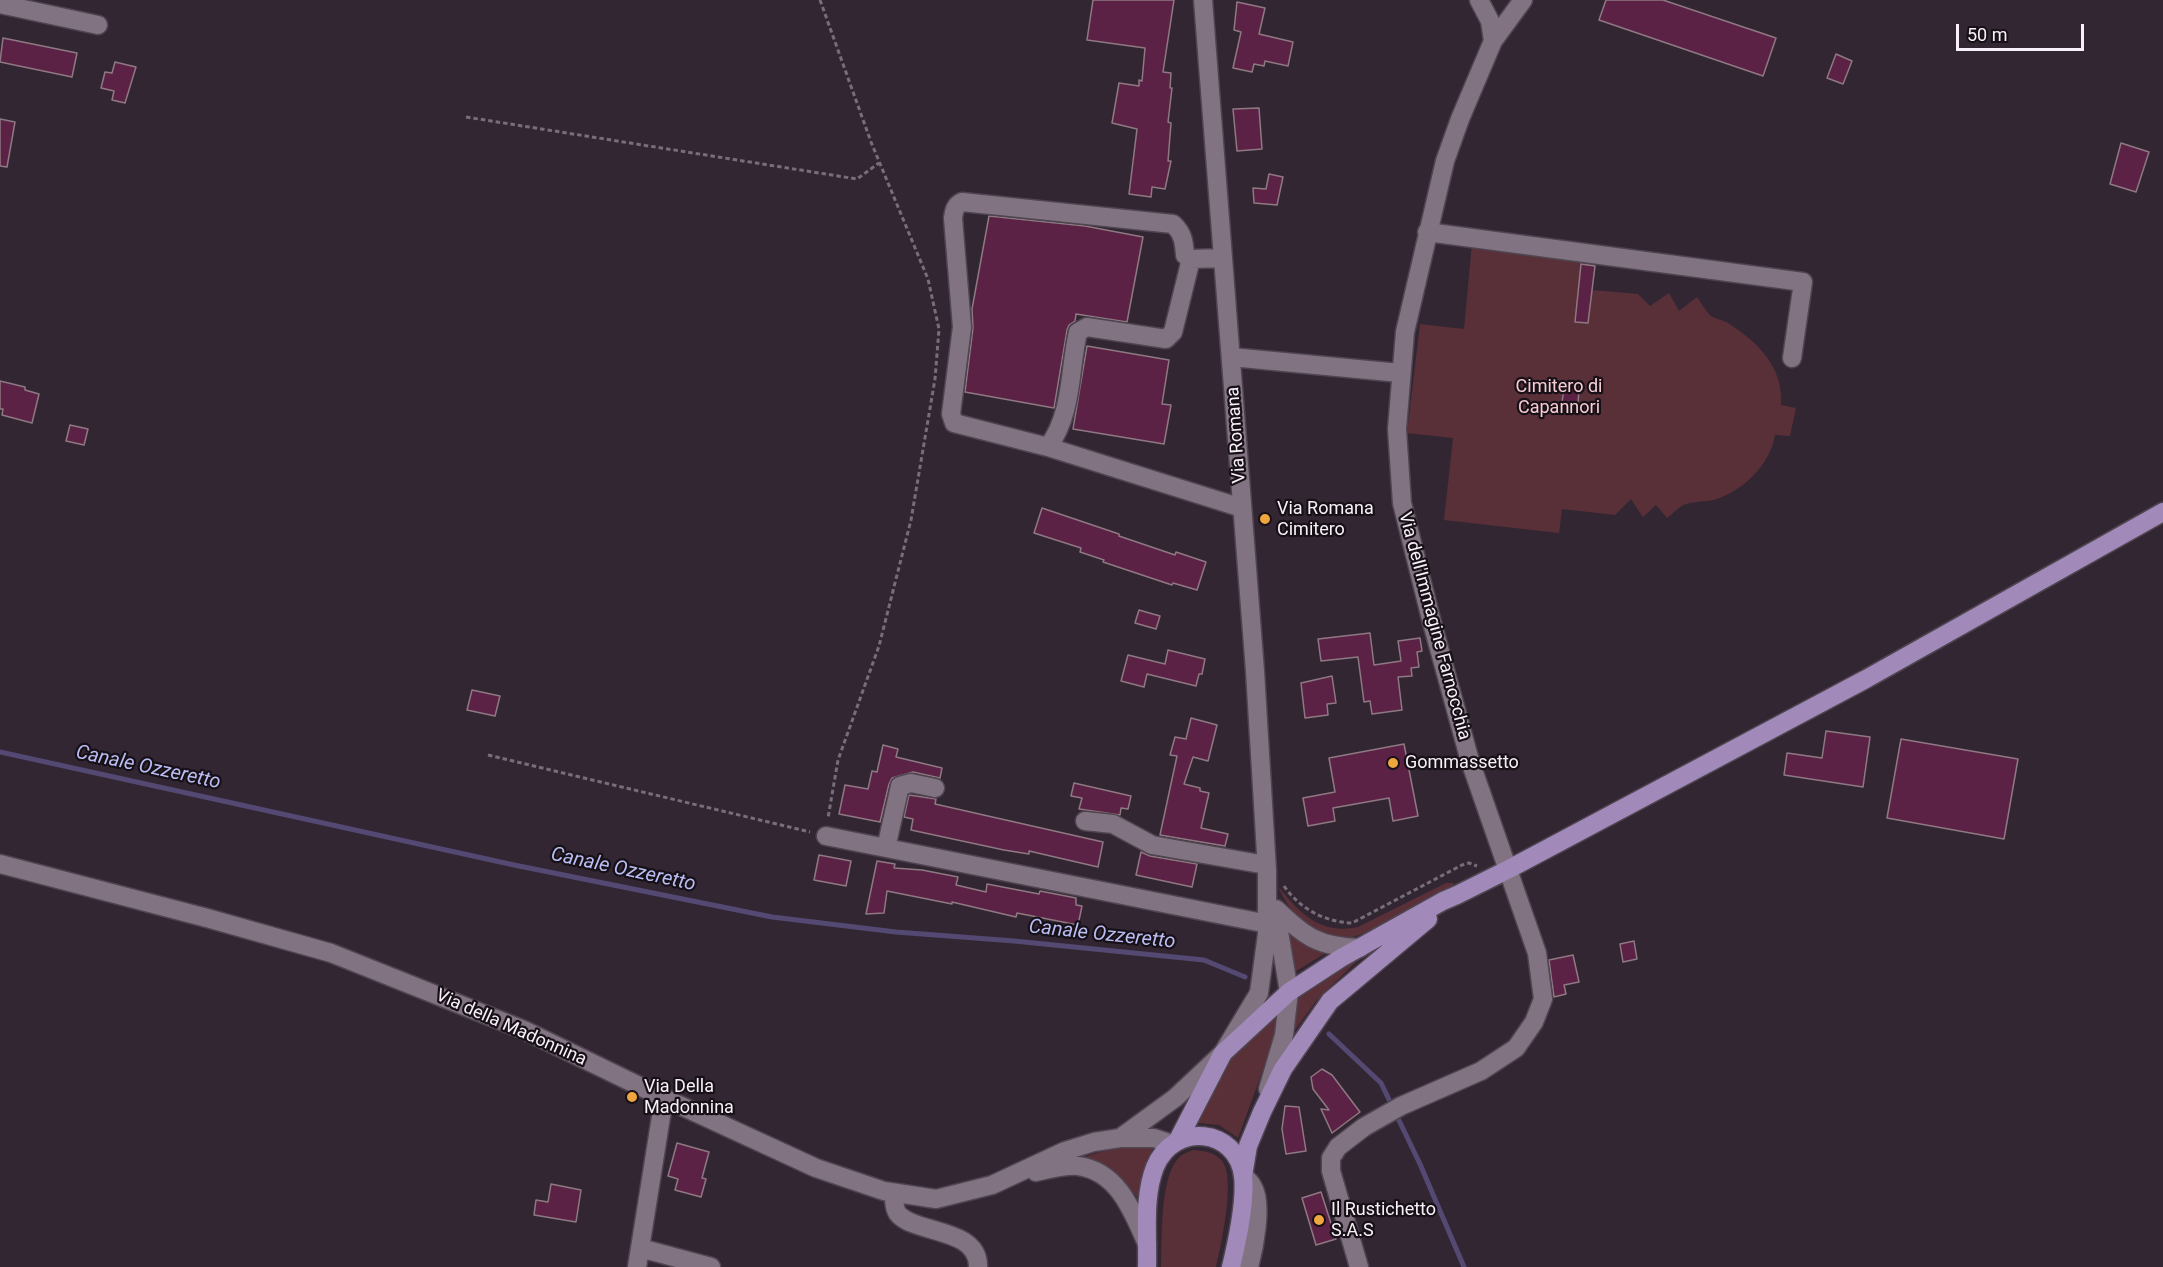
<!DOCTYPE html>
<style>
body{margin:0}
#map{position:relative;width:2163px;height:1267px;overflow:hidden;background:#332633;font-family:Roboto,sans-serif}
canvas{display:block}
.scale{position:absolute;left:1956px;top:24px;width:128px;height:27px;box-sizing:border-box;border:3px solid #f8f0f9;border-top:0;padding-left:8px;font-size:18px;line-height:21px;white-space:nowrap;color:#f8f0f9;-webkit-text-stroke:4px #171117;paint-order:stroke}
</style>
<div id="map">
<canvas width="2163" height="1267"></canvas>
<div class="scale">50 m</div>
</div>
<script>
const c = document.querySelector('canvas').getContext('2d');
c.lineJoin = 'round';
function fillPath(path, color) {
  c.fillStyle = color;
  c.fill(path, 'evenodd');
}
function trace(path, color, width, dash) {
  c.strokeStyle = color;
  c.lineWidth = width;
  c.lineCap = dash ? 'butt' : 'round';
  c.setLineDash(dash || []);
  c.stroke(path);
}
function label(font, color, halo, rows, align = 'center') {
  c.font = font + ' Roboto,sans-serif';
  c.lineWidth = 4.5;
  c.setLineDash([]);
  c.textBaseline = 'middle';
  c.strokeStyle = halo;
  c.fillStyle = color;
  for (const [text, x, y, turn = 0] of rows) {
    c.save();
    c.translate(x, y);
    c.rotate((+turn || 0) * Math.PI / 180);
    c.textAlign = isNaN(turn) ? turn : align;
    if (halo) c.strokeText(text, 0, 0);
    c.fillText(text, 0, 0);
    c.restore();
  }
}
fillPath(new Path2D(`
 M1472 244 1595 259 1592 290 1638 294 1650 306 1669 293 1679 311 1697 297C1701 302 1706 312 1711 316 1716 319 1723 320 1728 323 1758 342 1784 368 1781 405L1796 408 1790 436 1775 435C1770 465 1743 491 1714 500 1705 502 1695 501 1686 504 1679 506 1673 514 1667 518L1656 505 1643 517 1631 499 1615 515 1562 509 1559 533 1444 520 1453 438 1407 433 1420 324 1464 329Z
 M1446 883H1453L1454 886C1434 897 1413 907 1393 918 1378 926 1363 936 1346 938 1314 941 1289 913 1278 886 1299 913 1320 935 1358 927Z
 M1287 930 1329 951 1293 973Z
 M1361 954 1362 956 1316 1001 1290 1037 1296 998Z
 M1272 1018 1277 1020 1273 1042 1238 1138 1219 1125 1189 1122 1208 1088 1235 1053Z
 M1154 1146 1142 1173 1138 1198 1118 1177 1080 1159C1105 1148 1128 1147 1154 1146Z
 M1193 1150C1204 1151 1215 1152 1222 1161 1236 1178 1221 1246 1216 1267H1161C1162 1240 1160 1180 1177 1160 1181 1154 1186 1153 1193 1150Z`), '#593038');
trace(new Path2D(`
 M0 752 514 865 772 917 896 932 1014 941 1204 960 1245 977
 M1329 1034 1381 1083 1420 1164 1464 1267`), '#544972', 5);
const building = new Path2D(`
 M1093 0H1174L1163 72 1171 73 1170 88H1172L1168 122 1171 123 1168 161H1171L1165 189 1152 187 1151 197 1129 194 1137 129 1112 123 1119 83 1139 86V80L1142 81 1145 48 1087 40Z
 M1606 0H1663L1776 38 1763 76 1599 20Z
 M1237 2 1265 8 1259 34 1293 42 1288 66 1265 61 1264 66 1254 64 1252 72 1233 68 1241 32 1234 30Z
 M3 38 77 53 72 77 0 62Z
 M1836 54 1852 61 1843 84 1827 78Z
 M115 62 136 67 125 103 112 100 114 91 101 88 105 72 112 73Z
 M1259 108 1262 149 1237 151 1233 109Z
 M0 119 15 122 7 167 0 166Z
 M2121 143 2149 152 2136 192 2110 184Z
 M1269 174 1283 177 1277 205 1254 203 1253 188 1266 189Z
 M989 216 1085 226 1143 237 1127 322 1076 314 1075 321 1069 325 1067 330 1054 408 965 392 973 328 972 309Z
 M1581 264 1595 266 1588 323 1575 322Z
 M1087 346 1169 360 1162 404 1171 405 1164 444 1073 429Z
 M0 381 25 387V390L39 394 32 423 2 415 3 409H0Z
 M1564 389 1579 390 1578 403 1562 402Z
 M70 425 88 429 84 445 66 441Z
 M1042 508 1119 534V536L1175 555 1176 552 1206 562 1197 590 1173 583 1172 585 1103 562 1104 560 1080 552 1081 548 1034 533Z
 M1139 610 1160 616 1156 629 1135 623Z
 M1370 633 1374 665 1401 661 1398 641 1420 638 1422 651 1417 652 1419 667 1411 668 1412 676 1398 677 1402 710 1372 714 1370 701 1364 702 1358 657 1321 661 1318 639Z
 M1168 650 1205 659 1202 674H1199L1196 686 1147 674 1144 687 1121 681 1128 655 1165 664Z
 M1332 676 1336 703 1327 704 1328 715 1305 718 1301 683Z
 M472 690 500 696 495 716 467 710Z
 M1191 718 1217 725 1208 761 1193 757 1184 784 1200 788V791L1209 793 1201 828 1228 834 1225 846 1160 835 1177 756 1170 755 1175 737 1186 739Z
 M1826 731 1870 737 1863 787 1784 775 1787 753 1822 758Z
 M1901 739 2018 759 2004 839 1887 818Z
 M1404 744 1418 816 1393 821 1389 798 1333 808 1335 821 1308 826 1303 798 1335 792 1329 758Z
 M883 745 898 749 896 757 942 768 940 778 913 772 892 778 889 784 880 822 839 814 845 785 868 789 872 771 877 772Z
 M1074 783 1131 796 1128 809 1121 808 1120 815 1079 809 1082 798 1071 796Z
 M909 795 936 799 935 804 1103 842 1098 867 1029 851V854L1004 850 911 830 913 819 904 817Z
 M1141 852 1150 856 1197 864 1192 887 1136 875Z
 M819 855 851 861 846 886 814 880Z
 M877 861 895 864 894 868 922 870 958 877 956 885 986 892 987 884 1039 894 1040 891 1076 898V905L1082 906 1078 925 1017 913 1016 917 952 902V904L887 891 884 913 866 914Z
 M1634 941 1637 959 1623 962 1620 944Z
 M1573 955 1579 982 1564 985 1566 994 1554 997 1549 960Z
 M1322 1069 1332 1075 1360 1112 1332 1133 1321 1109 1329 1110 1313 1089 1311 1077Z
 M1285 1106 1299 1107 1306 1151 1286 1154 1282 1129Z
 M677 1143 709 1152 702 1178 706 1179 701 1197 675 1190 678 1179 668 1176Z
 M551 1184 581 1190 576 1222 534 1215 536 1200 548 1202Z
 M1321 1192 1336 1239 1316 1245 1302 1198Z`);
fillPath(building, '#5c2245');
trace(building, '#8e7983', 1.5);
const minor = new Path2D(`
 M1479 0 1490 21 1493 41
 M0 4 98 25
 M1427 232 1803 282 1792 358
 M1223 258 1191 259 1185 255C1184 242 1183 233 1173 224L962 202C955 205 954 211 953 218L962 327 951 414 954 423 1048 447 1242 508
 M1231 357 1400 373
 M1048 447C1073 413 1069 371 1078 332L1087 327 1166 339 1173 332 1191 259
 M1085 821 1113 824 1152 845 1266 865
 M826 836 1268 924
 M886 848 900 786 911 783 935 788
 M0 864 207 918 331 953 524 1030 664 1098 816 1168 884 1191 936 1199 992 1185 1065 1151 1094 1142 1120 1138H1154L1172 1144
 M1276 909C1305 937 1319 947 1360 948
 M1268 1089 1284 1035 1289 992 1276 913
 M1120 1138 1175 1098 1223 1053 1259 993 1267 934V870L1255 671 1203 0
 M1036 1172C1049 1169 1065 1165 1078 1166 1118 1171 1133 1212 1147 1244
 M1243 1176C1247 1179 1251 1183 1253 1187 1263 1204 1254 1249 1249 1267
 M894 1193C894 1200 894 1210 899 1215 917 1234 979 1228 978 1267
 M640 1248 711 1267
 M637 1267 664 1098
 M1359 1267 1331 1171V1158L1338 1147 1364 1127 1401 1106 1481 1071 1516 1048 1534 1022 1543 999 1537 953 1470 761 1431 619 1402 503 1397 429 1405 332 1445 161 1460 119 1493 41 1523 0`);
const major = new Path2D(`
 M1178 1140 1223 1053 1289 992 1341 958 1443 901 1457 895 1509 869 1866 679 2163 512
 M1243 1176 1248 1146 1262 1112 1283 1069 1330 1001 1428 919
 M1147 1267C1148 1235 1143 1197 1155 1167 1174 1121 1237 1128 1243 1176 1246 1202 1237 1242 1231 1267`);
trace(minor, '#4f4550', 21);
trace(major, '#4f4550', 21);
trace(new Path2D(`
 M820 0 871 142 928 279 939 329 935 379 911 520 879 646 838 760 828 818
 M466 117 857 179 879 163
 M488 755 810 832
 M1284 886C1300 909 1325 922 1352 923L1462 865 1469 863 1477 866`), '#786d79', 3, [4.5, 3]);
trace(minor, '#827383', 18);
trace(major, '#a189ba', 18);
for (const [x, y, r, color] of [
 [1265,519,6,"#f0a63e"],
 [1393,763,6,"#f0a63e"],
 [632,1097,6,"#f0a63e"],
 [1319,1220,6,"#f0a63e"]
]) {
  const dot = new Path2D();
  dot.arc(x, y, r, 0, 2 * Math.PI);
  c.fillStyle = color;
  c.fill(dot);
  trace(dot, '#171117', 2);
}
label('18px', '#f8ccd3', '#171117', [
 ["Cimitero di",1559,387],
 ["Capannori",1559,408]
]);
label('18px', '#f8f0f9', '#171117', [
 ["Via Romana",1237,435,-94],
 ["Via dell'Immagine Farnocchia",1434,626,75],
 ["Via della Madonnina",511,1028,24]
]);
label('18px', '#f8f0f9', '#171117', [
 ["Via Romana",1277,509],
 ["Cimitero",1277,530],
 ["Gommassetto",1405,763],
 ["Via Della",644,1087],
 ["Madonnina",644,1108],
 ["Il Rustichetto",1331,1210],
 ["S.A.S",1331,1231]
], 'left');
label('italic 20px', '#babdf3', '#171117', [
 ["Canale Ozzeretto",148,768,12],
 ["Canale Ozzeretto",623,870,12],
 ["Canale Ozzeretto",1102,935,6]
]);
</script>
